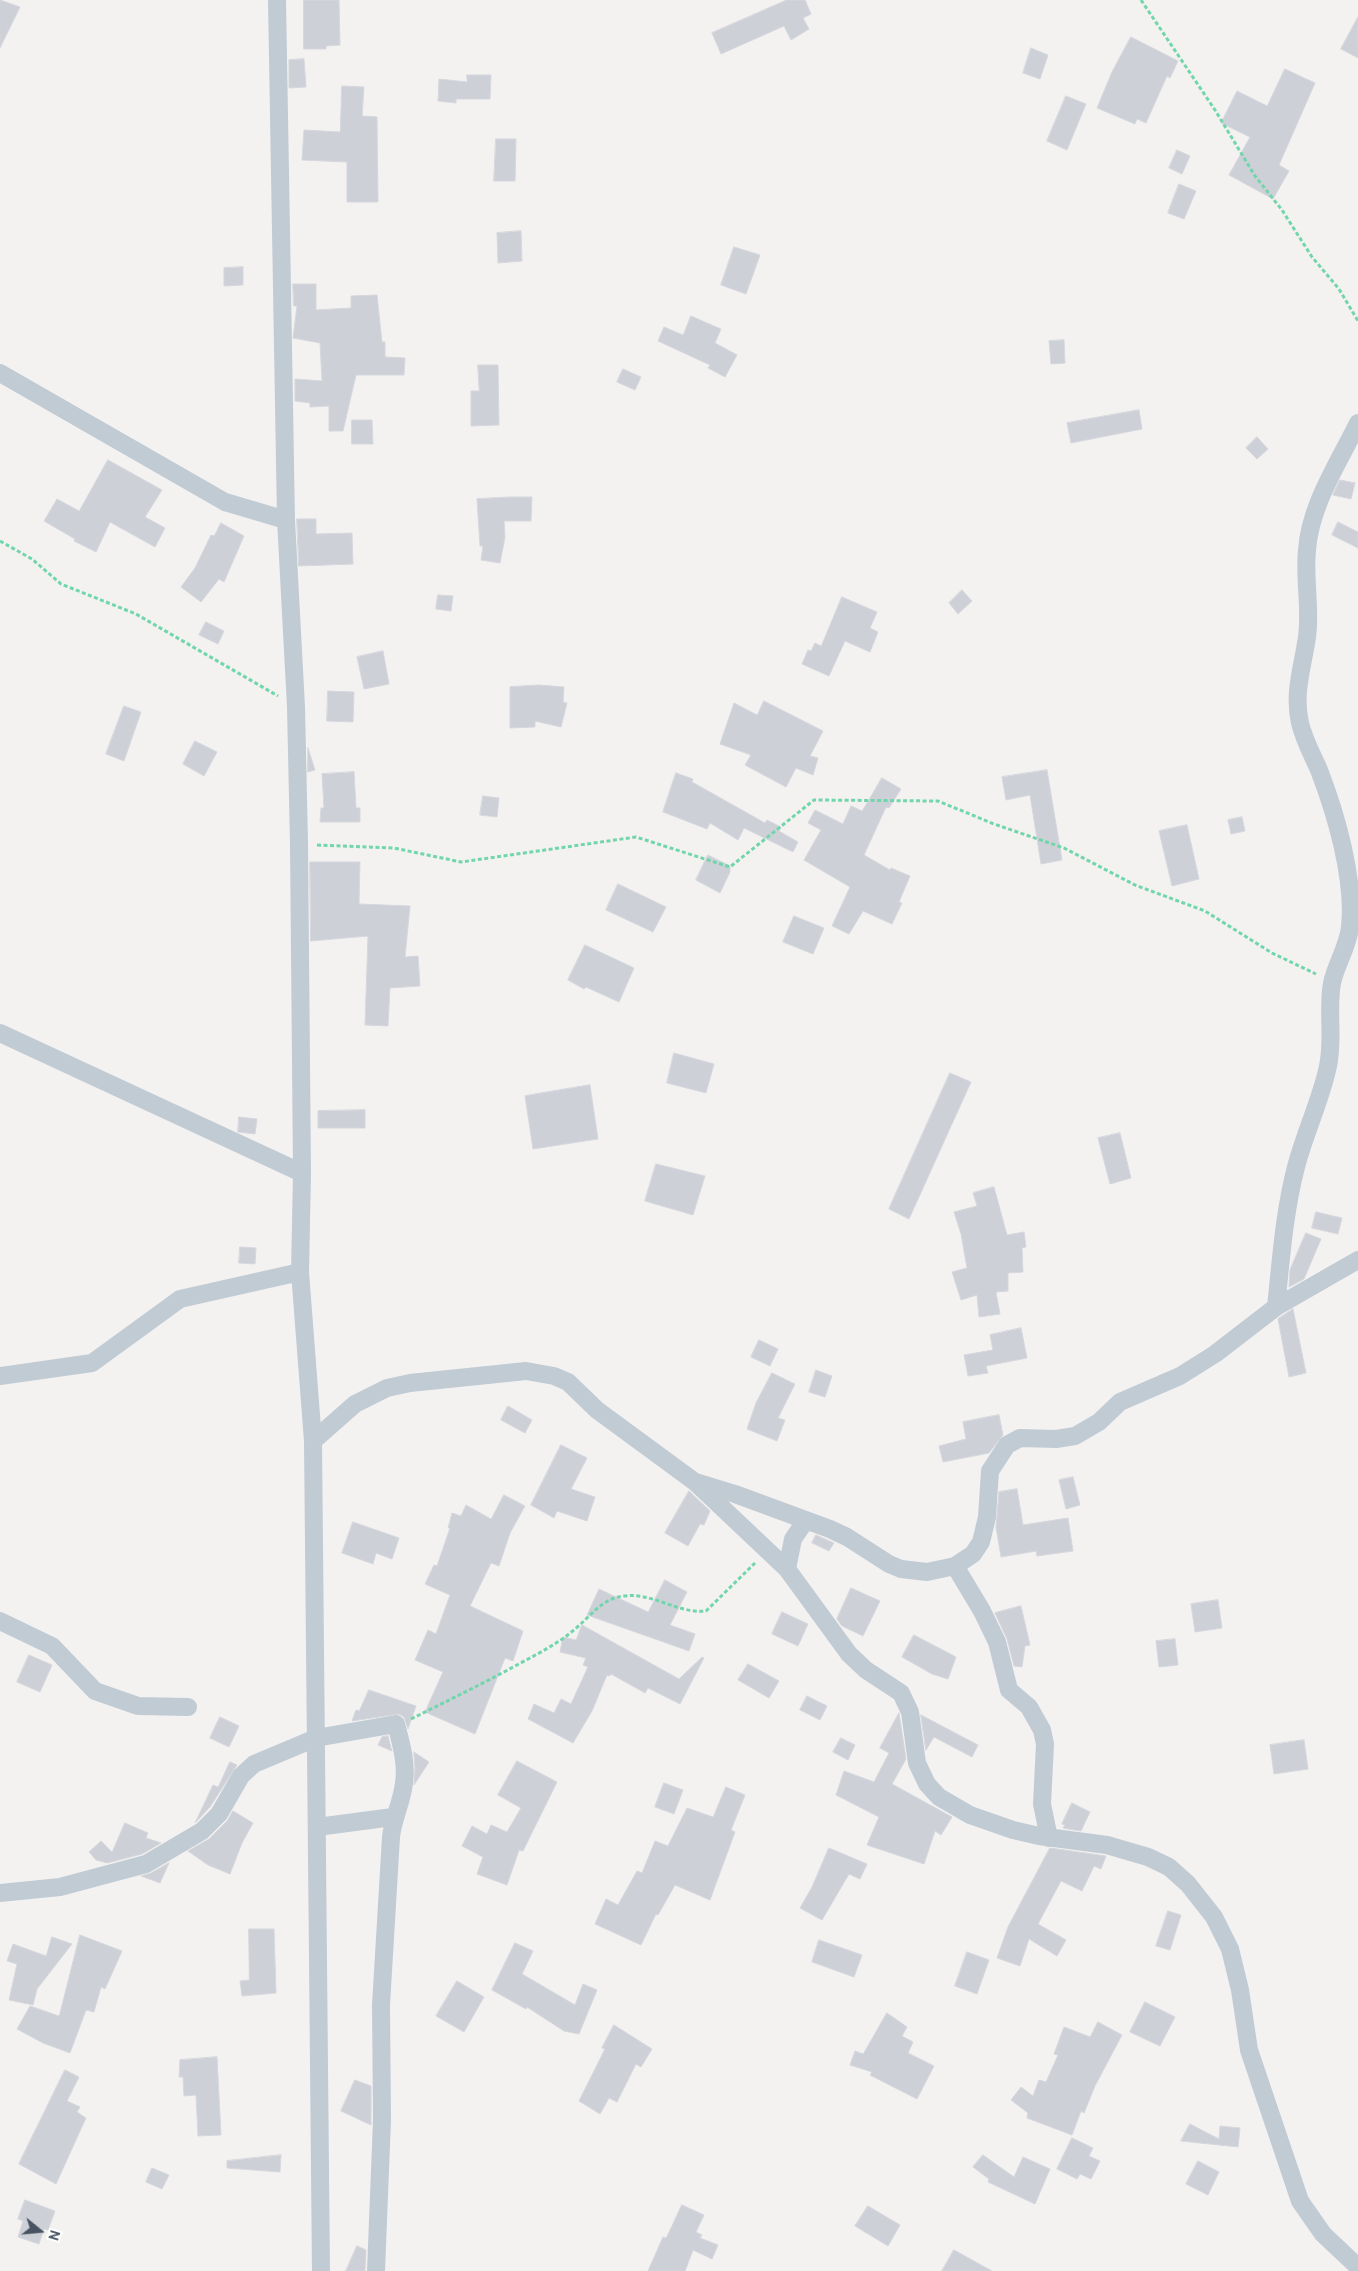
<!DOCTYPE html>
<style>
body{margin:0}
#map{position:relative;width:1358px;height:2271px;overflow:hidden;background:#f4f2f1;font-family:Cabin,sans-serif}
canvas{display:block}
.north{position:absolute;left:15px;top:2206px;width:50px;height:50px;-webkit-text-stroke:4px #fff;paint-order:stroke;rotate:107deg;font-size:14px;font-weight:700;line-height:20px;text-align:center;color:#475361}
.north::after{content:'';display:block;margin:auto;width:18px;height:22px;background:#475361;clip-path:polygon(50% 0,100% 100%,50% 72%,0 100%)}
</style>
<div id="map">
<canvas width="1358" height="2271"></canvas>
<div class="north">N</div>
</div>
<script>
const c = document.querySelector('canvas').getContext('2d');
c.lineJoin = 'round';
function fillPath(path, color) {
  c.fillStyle = color;
  c.fill(path, 'evenodd');
}
function trace(path, color, width, dash) {
  c.strokeStyle = color;
  c.lineWidth = width;
  c.lineCap = dash ? 'butt' : 'round';
  c.setLineDash(dash || []);
  c.stroke(path);
}
const building = new Path2D(`
 M0 0 20 7 0 48Z
 M304 0H339L340 45 326 46V49H304Z
 M787 0H805L811 14 803 18 809 29 791 40 784 26 721 54 712 33Z
 M1358 17V58L1341 49Z
 M1131 37 1178 61 1170 78 1167 76 1146 123 1137 119 1135 124 1097 108 1112 72Z
 M1031 48 1048 55 1040 79 1023 73Z
 M304 59 306 87 289 88V60Z
 M1285 69 1315 83 1279 165 1289 171 1273 199 1229 175 1250 137 1221 123 1237 91 1267 106Z
 M467 75H491L490 99H456V103L438 101 439 79 467 82Z
 M342 86 364 87 362 116 377 117 378 202H347V162L302 160 304 130 340 132Z
 M1066 96 1086 104 1067 150 1047 141Z
 M496 139H516L515 181H494Z
 M1177 150 1190 156 1182 174 1169 168Z
 M1179 184 1196 191 1184 219 1168 213Z
 M521 231 522 261 498 263 497 233Z
 M734 247 760 255 746 294 721 285Z
 M243 267V285L224 286V268Z
 M293 284H316V310L351 308V296L377 295 382 342H385V357L405 358 404 375H356L343 431H329V406L310 407V403L295 401V379L322 381 320 343 293 338 297 306H294Z
 M691 316 721 329 715 343 737 355 725 377 708 368 710 365 658 341 664 327 683 335Z
 M1064 340 1065 363 1051 364 1049 341Z
 M478 365H498L499 425 471 426V391H479Z
 M623 369 641 377 635 390 617 382Z
 M1139 410 1142 429 1071 443 1067 423Z
 M352 420H372L373 444H352Z
 M1257 437 1268 449 1257 459 1246 448Z
 M108 460 162 490 145 517 165 528 155 547 110 522 96 552 74 541 75 539 44 521 57 499 79 511Z
 M1340 480 1355 483 1351 499 1333 495Z
 M510 497H532L531 521H504L505 537 500 563 481 560 483 546H480L477 499Z
 M297 519H316V534L352 533 353 564 299 566Z
 M1338 522 1358 532V548L1332 535Z
 M221 523 244 536 224 582 219 579 201 602 181 587 195 568 211 535 214 536Z
 M962 590 972 601 958 614 949 603Z
 M438 595 453 596 451 611 436 609Z
 M842 597 877 612 870 628 878 632 870 652 845 641 829 676 802 664 808 650 811 651 815 643 821 646Z
 M206 622 224 631 218 644 199 635Z
 M383 651 389 684 364 689 357 657Z
 M539 685 564 687 563 702 567 703 561 727 535 721V727L510 728V687Z
 M328 691 354 692 353 722 327 721Z
 M764 701 823 731 810 756 818 758 813 775 796 768 786 787 745 765 751 755 720 744 734 703 757 715Z
 M124 706 141 712 124 761 106 754Z
 M195 741 217 752 204 776 183 764Z
 M308 748 315 770 308 772Z
 M1047 770 1062 860 1041 864 1030 795 1006 800 1002 777Z
 M354 772 356 808H360V822H320L321 808H324L322 774Z
 M676 773 693 779 692 782 765 823 767 820 781 827 779 831 798 842 793 852 744 828 738 840 710 823 707 829 663 812Z
 M882 778 901 789 889 808 886 807 864 855 890 870 891 868 910 876 899 902 902 903 892 924 863 911 849 934 832 926 850 887 804 860 821 830 808 823 815 810 843 824 851 806 862 811Z
 M483 796 499 798 497 817 480 815Z
 M1242 817 1245 831 1231 834 1228 820Z
 M1187 825 1199 879 1172 886 1159 831Z
 M708 855 730 866V872L720 893 696 880Z
 M310 862H360L359 904 410 906 405 957 418 956 420 986 390 988 388 1026 365 1025 368 936 311 941Z
 M618 884 666 907 653 932 606 910Z
 M794 916 824 928 813 954 783 942Z
 M585 945 634 968 619 1002 586 987 584 989 568 980Z
 M674 1053 714 1064 706 1093 667 1083Z
 M950 1073 971 1082 909 1219 889 1209Z
 M590 1085 598 1139 533 1149 525 1096Z
 M365 1110V1128H318V1111Z
 M239 1117 257 1119 255 1134 238 1132Z
 M1120 1133 1131 1178 1110 1184 1098 1138Z
 M656 1164 705 1176 693 1215 645 1201Z
 M994 1187 1007 1235 1024 1232 1026 1247 1022 1248 1023 1272 1008 1273V1291L996 1292 1000 1314 979 1317 977 1295 961 1300 952 1272 967 1268 961 1234 954 1212 977 1206 973 1193Z
 M1316 1212 1342 1218 1338 1234 1312 1228Z
 M1306 1233 1321 1239 1304 1279 1289 1287 1290 1270Z
 M240 1247 256 1248 255 1264 239 1263Z
 M1293 1309 1306 1373 1289 1377 1278 1319Z
 M1021 1328 1027 1358 986 1366 988 1373 968 1376 964 1355 993 1350 990 1335Z
 M759 1340 778 1349 770 1366 751 1357Z
 M816 1370 832 1376 825 1397 809 1392Z
 M772 1373 795 1384 778 1418 785 1420 777 1441 747 1429 756 1403Z
 M508 1406 532 1420 525 1433 501 1420Z
 M999 1415 1003 1435 989 1453 943 1462 939 1446 966 1439 963 1422Z
 M561 1445 587 1458 571 1489 595 1497 587 1521 557 1511 554 1518 531 1505Z
 M1073 1477 1080 1505 1066 1509 1059 1480Z
 M1017 1489 1023 1525 1068 1518 1073 1551 1037 1556 1036 1551 1001 1557 996 1527 999 1492Z
 M689 1491 710 1511 704 1525 700 1524 688 1546 665 1533Z
 M504 1495 525 1506 510 1533 499 1566 491 1563 470 1606 523 1631 513 1661 505 1658 475 1734 425 1712 443 1672 415 1660 428 1630 436 1634 450 1595 425 1584 434 1565 437 1566 450 1528H448L452 1513 461 1516 466 1505 491 1519Z
 M353 1522 399 1538 392 1559 376 1553 373 1564 342 1553Z
 M816 1535 834 1543 829 1551 812 1543Z
 M665 1580 687 1592 670 1625 695 1634 689 1651 587 1615 599 1589 648 1612Z
 M851 1588 880 1601 863 1636 842 1626 837 1619Z
 M1218 1600 1222 1628 1195 1632 1191 1604Z
 M1021 1606 1030 1645 1025 1646 1022 1667 1014 1666 1007 1639 995 1613Z
 M782 1612 808 1624 798 1646 772 1634Z
 M582 1625 679 1679 702 1657 704 1658 680 1704 648 1688 645 1693 611 1674 610 1676 607 1675 592 1711 573 1743 528 1719 534 1704 554 1713 561 1699 571 1704 588 1667 583 1665 586 1658 560 1652 563 1637 576 1640Z
 M914 1635 956 1657 948 1679 932 1674 902 1657Z
 M1175 1639 1178 1665 1159 1667 1156 1641Z
 M29 1655 52 1665 40 1692 17 1682Z
 M748 1664 779 1681 769 1698 738 1680Z
 M369 1690 416 1706 408 1729 404 1717 399 1714 352 1721 356 1710 359 1711Z
 M807 1696 827 1706 820 1720 800 1710Z
 M899 1713 906 1759 892 1784 952 1817 941 1835 935 1831 924 1864 867 1845 879 1817 836 1795 844 1771 874 1782 889 1753 880 1748Z
 M921 1715 978 1745 972 1757 934 1737 926 1750Z
 M220 1717 239 1726 229 1747 210 1738Z
 M388 1736 391 1748 392 1751 378 1745 382 1737Z
 M841 1738 855 1745 848 1760 833 1752Z
 M1304 1740 1308 1769 1274 1774 1270 1745Z
 M414 1752 429 1762 414 1785 415 1768Z
 M517 1761 557 1782 523 1851 519 1850 507 1885 477 1874 483 1857 462 1846 472 1826 487 1834 491 1825 507 1832 521 1808 498 1795Z
 M230 1762 237 1765 210 1807 195 1823 213 1785 218 1787Z
 M664 1783 683 1790 674 1814 655 1807Z
 M726 1787 745 1795 731 1830 735 1832 710 1900 675 1885 658 1915 656 1914 641 1945 595 1924 606 1899 618 1905 637 1871 642 1873 655 1841 668 1846 687 1808 713 1817Z
 M1072 1803 1090 1812 1081 1831 1063 1828 1065 1825 1062 1824Z
 M233 1811 253 1823 242 1843 230 1874 208 1865 188 1851 209 1839 227 1821Z
 M125 1823 148 1833 146 1838 161 1843 142 1854 107 1863 96 1860 89 1852 101 1841 112 1852Z
 M829 1848 867 1864 860 1879 849 1874 822 1920 800 1908 812 1887Z
 M1050 1848 1106 1856 1101 1869 1094 1866 1082 1891 1061 1881 1038 1924 1066 1940 1057 1956 1029 1939 1020 1966 997 1958 1008 1927Z
 M169 1863 160 1883 141 1876 151 1873Z
 M1168 1911 1181 1915 1170 1950 1156 1946Z
 M249 1929H274L276 1993 242 1996 240 1981 249 1980Z
 M80 1935 122 1951 105 1989 101 1987 94 2012 86 2010 70 2053 43 2043 17 2029 30 2006 59 2016Z
 M52 1937 72 1944 37 1989 33 2005 9 2000 17 1964 7 1961 13 1944 46 1956Z
 M819 1940 862 1955 854 1977 812 1962Z
 M515 1943 533 1951 522 1974 575 2005 583 1984 597 1990 579 2034 564 2031 527 2007 526 2009 492 1990Z
 M967 1952 989 1960 977 1994 955 1986Z
 M457 1981 484 1997 464 2032 436 2016Z
 M1145 2002 1175 2017 1160 2046 1130 2032Z
 M887 2013 907 2027 902 2036 913 2042 908 2053 934 2066 917 2099 870 2075 872 2072 850 2065 855 2051 863 2054Z
 M1098 2022 1122 2035 1095 2086 1084 2113 1081 2111 1072 2135 1027 2118 1028 2113 1011 2100 1021 2087 1033 2096 1039 2080 1046 2082 1058 2055 1054 2054 1064 2027 1090 2037Z
 M614 2025 652 2049 641 2067 636 2064 617 2102 609 2098 600 2114 579 2101 605 2049 602 2048Z
 M217 2057 221 2135 198 2136 196 2095 184 2096 183 2077H179L180 2060Z
 M65 2070 79 2077 67 2101 80 2107 77 2112 86 2118 56 2184 19 2164Z
 M355 2080 371 2086V2125L341 2111Z
 M1190 2124 1219 2139 1220 2126 1240 2128 1238 2147 1181 2141Z
 M1072 2138 1093 2148 1089 2156 1100 2161 1091 2179 1080 2174 1077 2179 1057 2169Z
 M281 2155 280 2172 227 2168V2161Z
 M983 2155 1014 2177 1023 2157 1050 2169 1035 2204 988 2182 989 2179 973 2167Z
 M1198 2161 1219 2172 1208 2195 1186 2184Z
 M152 2168 169 2175 162 2189 146 2182Z
 M25 2200 55 2211 48 2230 44 2229 39 2244 18 2237 23 2221 18 2219Z
 M682 2205 704 2215 696 2232 702 2235 700 2238 718 2245 712 2259 693 2250 685 2271H648L663 2237 666 2238Z
 M868 2206 900 2225 888 2246 855 2226Z
 M357 2246 366 2250 365 2271H346Z
 M954 2250 992 2271H942Z`);
fillPath(building, '#cdd0d7');
trace(building, '#d5d7dd', 1);
trace(new Path2D(`
 M1141 0 1215 110 1255 176 1282 210 1312 257 1339 289 1358 321
 M0 541 32 559 61 584 136 614 278 696
 M317 845 394 848 461 862 636 837 730 867 814 800 938 801 994 824 1064 848 1135 885 1205 911 1272 953 1316 974
 M411 1719C447 1701 482 1684 517 1665 537 1654 558 1644 575 1629 591 1616 602 1598 624 1596 652 1592 678 1614 706 1611L755 1563`), '#71d6ab', 3, [4, 2.5]);
trace(new Path2D(`
 M277 0 286 520 296 707 299 844 302 1173 300 1272 313 1441 321 2271
 M0 373 225 502 286 520
 M0 1033 302 1173
 M1276 1307C1281 1260 1284 1213 1296 1167 1305 1132 1321 1100 1328 1066 1334 1039 1327 1011 1332 983 1336 964 1348 947 1350 927 1355 879 1336 814 1319 770 1312 754 1304 740 1300 723 1293 693 1303 666 1307 637 1311 608 1304 579 1307 550 1310 505 1339 462 1358 423
 M0 1376 92 1363 180 1299 300 1272
 M313 1441 355 1404 387 1388 410 1383 526 1371 554 1376 568 1382 597 1410 695 1482 787 1569 849 1654 866 1670 901 1693 910 1712 917 1763 927 1784 939 1797 970 1815 1013 1830 1039 1836 1107 1845 1148 1857 1169 1867 1188 1884 1214 1917 1230 1949 1240 1990 1249 2050 1300 2201 1323 2234 1358 2267
 M696 1482 735 1494 830 1529 847 1537 889 1564 901 1569 927 1572 955 1566 973 1554 981 1542 987 1517 990 1471 1007 1445 1020 1438 1056 1439 1075 1436 1099 1422 1120 1402 1180 1376 1215 1354 1276 1307 1358 1260
 M955 1566 982 1611 997 1642 1009 1690 1029 1707 1042 1730 1045 1744 1042 1804 1049 1838
 M787 1569 793 1539 806 1520
 M0 1621 52 1646 95 1691 138 1706 188 1707
 M317 1827 393 1817
 M0 1893 60 1887 146 1864 202 1831 219 1814 241 1776 254 1764 316 1738 396 1724C401 1743 407 1764 404 1783 402 1802 393 1818 391 1837L381 2005 382 2120 376 2271`), '#c1cbd4', 18);
</script>
